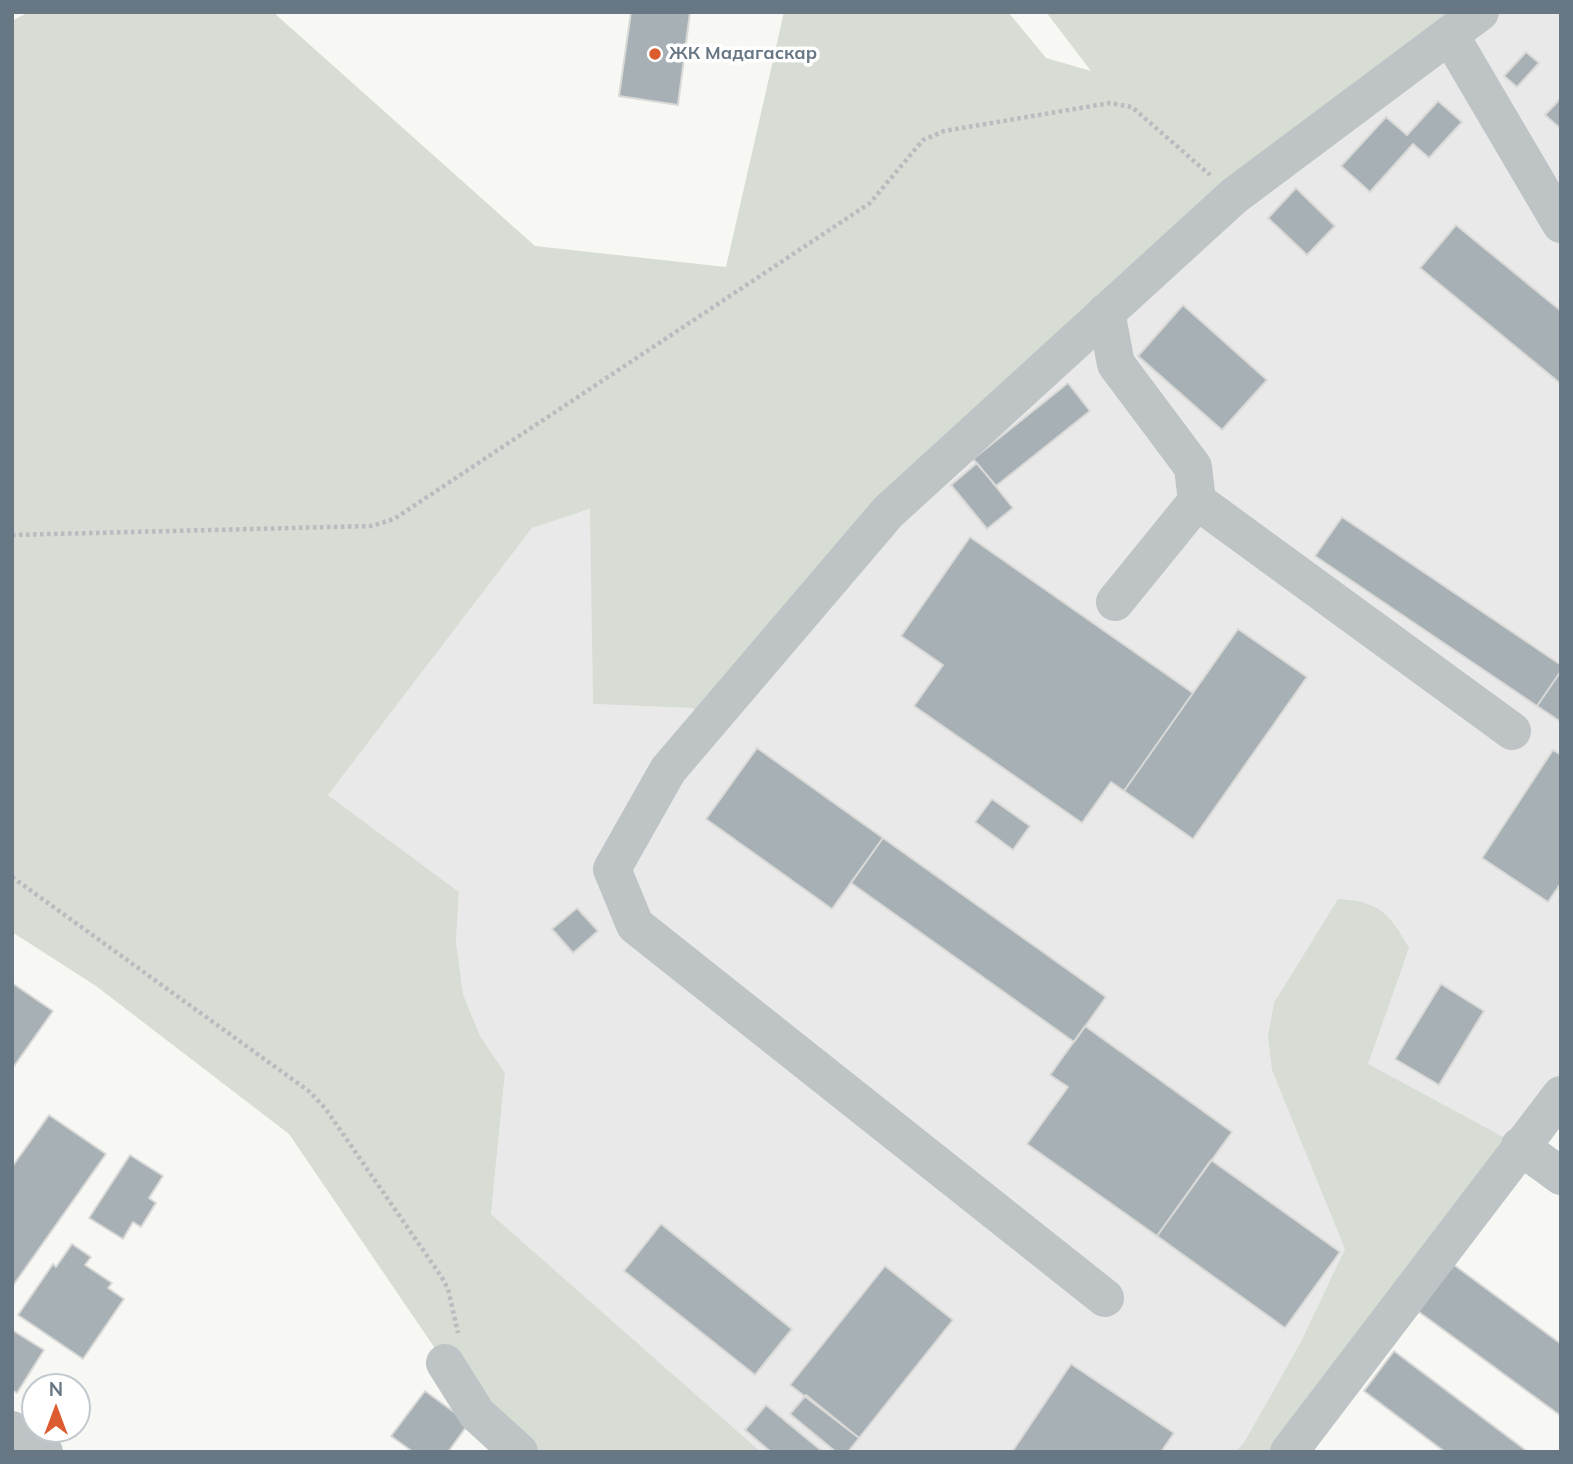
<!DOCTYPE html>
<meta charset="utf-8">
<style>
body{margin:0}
#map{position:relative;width:1573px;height:1464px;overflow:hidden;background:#f7f7f4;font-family:Mulish,sans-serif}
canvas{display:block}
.frame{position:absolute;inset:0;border:14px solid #677784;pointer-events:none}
.north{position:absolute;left:21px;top:1373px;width:70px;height:70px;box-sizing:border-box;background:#fff;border:2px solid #c2c9ce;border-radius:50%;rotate:0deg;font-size:19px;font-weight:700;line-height:28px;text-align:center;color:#677784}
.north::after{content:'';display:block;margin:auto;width:24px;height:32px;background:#dc5c30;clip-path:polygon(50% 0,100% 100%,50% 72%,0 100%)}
</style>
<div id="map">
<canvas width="1573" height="1464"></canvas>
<div class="frame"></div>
<div class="north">N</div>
</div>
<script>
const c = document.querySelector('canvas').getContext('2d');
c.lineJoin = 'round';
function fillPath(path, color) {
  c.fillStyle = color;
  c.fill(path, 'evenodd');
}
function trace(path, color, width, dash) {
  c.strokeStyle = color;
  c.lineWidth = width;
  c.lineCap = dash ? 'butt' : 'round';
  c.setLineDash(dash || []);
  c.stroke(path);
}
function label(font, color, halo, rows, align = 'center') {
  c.font = font + ' Mulish,sans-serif';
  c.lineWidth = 7;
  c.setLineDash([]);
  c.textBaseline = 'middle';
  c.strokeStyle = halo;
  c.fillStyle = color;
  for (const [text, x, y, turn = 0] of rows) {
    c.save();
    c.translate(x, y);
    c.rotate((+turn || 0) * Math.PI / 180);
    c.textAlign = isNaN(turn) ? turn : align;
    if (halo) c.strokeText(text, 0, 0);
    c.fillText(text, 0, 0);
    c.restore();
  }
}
fillPath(new Path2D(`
 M1480 12H1561V1095L1289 1452H761L491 1214 505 1073 480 1036 463 994 456 942 459 892 328 795 532 528 591 509 593 704 693 708 888 512Z`), '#e8e9e8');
fillPath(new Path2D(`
 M29 12H273L535 246 726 267 784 12H1008L1046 58 1091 71 1046 12H1480L1106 312 710 721 692 708 593 704 590 509 532 528 328 795 459 892 456 942 463 994 480 1036 505 1073 491 1214 761 1452H519L445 1363 289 1134 96 986 12 932V21Z
 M1338 899C1379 901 1390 914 1409 948L1368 1064 1520 1146 1289 1452H1235L1244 1443 1301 1342 1345 1249 1272 1070 1268 1036 1274 1003Z`), '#d7dcd4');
const building = new Path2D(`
 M631 12H690L678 105 619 96Z
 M1526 52 1539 63 1517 87 1504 76Z
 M1561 98V129L1545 115Z
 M1438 101 1462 122 1429 158 1413 144 1370 192 1341 166 1386 117 1407 135Z
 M1296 188 1335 226 1307 255 1268 218Z
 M1456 225 1561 311V384L1420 268Z
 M1183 305 1267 380 1222 430 1138 356Z
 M1068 383 1090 411 996 486 973 459Z
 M977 463 1013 508 987 529 951 485Z
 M1342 517 1561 665V671L1537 706 1315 556Z
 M970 537 1193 693 1124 791 1111 782 1082 823 914 706 943 665 901 636Z
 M1238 629 1307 677 1193 839 1124 791Z
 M1561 671V722L1537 706Z
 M757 748 883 838 832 909 706 819Z
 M1553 750 1561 755V883L1548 902 1482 858Z
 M992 799 1030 826 1013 850 975 822Z
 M883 838 1106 997 1074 1042 851 883Z
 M577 908 598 931 573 953 552 929Z
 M12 983 53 1011 12 1069Z
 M1441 984 1484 1011 1439 1085 1395 1059Z
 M1085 1026 1232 1132 1157 1236 1027 1144 1068 1087 1050 1075Z
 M49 1115 106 1154 12 1287V1167Z
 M130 1155 163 1176 149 1198 156 1203 141 1227 133 1222 123 1239 89 1218Z
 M1211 1160 1340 1252 1285 1328 1157 1236Z
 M661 1224 792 1329 755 1375 624 1271Z
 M72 1244 91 1257 85 1265 112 1283 108 1288 124 1299 83 1359 18 1315 53 1264 56 1267Z
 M1450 1262 1561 1344V1416L1415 1309Z
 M885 1266 953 1320 859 1438 790 1385Z
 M12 1330 44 1350 17 1393 12 1390Z
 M1394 1351 1528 1452H1445L1364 1391Z
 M1071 1364 1174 1433 1161 1452H1012Z
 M425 1391 469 1423 448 1452H413L391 1436Z
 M806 1395 859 1438 848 1452H836L790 1414Z
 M766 1405 823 1452H771L745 1430Z`);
fillPath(building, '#a7b0b5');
trace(building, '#d9d9d7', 2);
trace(new Path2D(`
 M12 535 371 526 394 519 870 203 923 140 944 131 1110 103 1132 107 1210 175
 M12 877 310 1092 325 1108 441 1276 448 1289 458 1333`), '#b9bcbe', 4.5, [3.5, 3.5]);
trace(new Path2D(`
 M1451 37 1561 224
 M1106 312 1116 364 1193 467 1197 501 1512 731
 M1115 602 1197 501
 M1520 1146 1561 1176
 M1105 1298 635 925 612 869 668 770 888 512 1234 196 1480 12
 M445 1363 477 1414 519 1452
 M12 1430 44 1452
 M1289 1452 1561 1095`), '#bec3c6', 38);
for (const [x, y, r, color] of [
 [655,54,7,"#dc5c30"]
]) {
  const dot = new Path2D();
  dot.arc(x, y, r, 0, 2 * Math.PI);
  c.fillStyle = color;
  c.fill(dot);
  trace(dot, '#fff', 2.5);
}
label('bold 18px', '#677784', '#fff', [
 ["ЖК Мадагаскар",669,54]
], 'left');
</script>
